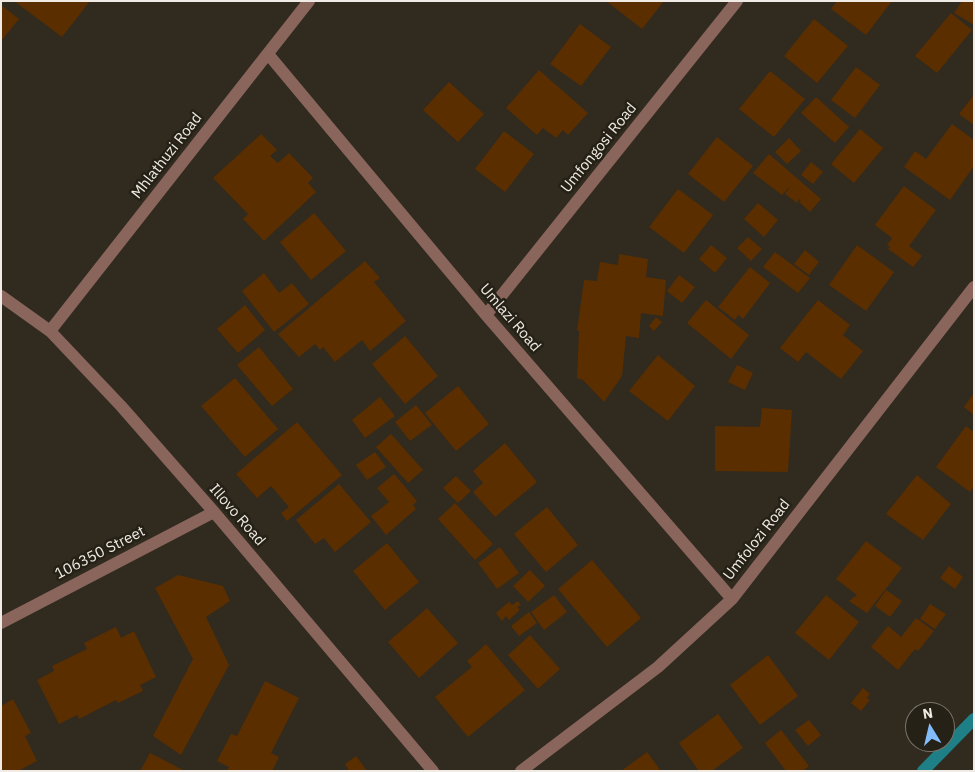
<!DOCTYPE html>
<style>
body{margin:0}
#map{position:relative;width:975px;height:772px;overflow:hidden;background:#302a1f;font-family:"IBM Plex Sans",sans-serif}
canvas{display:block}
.frame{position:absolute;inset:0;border:2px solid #f0ece5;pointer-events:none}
.north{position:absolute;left:905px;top:702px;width:50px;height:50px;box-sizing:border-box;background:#262116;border:1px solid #777269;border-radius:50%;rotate:351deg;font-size:14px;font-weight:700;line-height:20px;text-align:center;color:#f0ece5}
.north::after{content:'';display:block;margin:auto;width:18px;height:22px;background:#82bcfa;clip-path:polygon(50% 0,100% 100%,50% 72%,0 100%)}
</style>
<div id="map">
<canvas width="975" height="772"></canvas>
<div class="frame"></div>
<div class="north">N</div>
</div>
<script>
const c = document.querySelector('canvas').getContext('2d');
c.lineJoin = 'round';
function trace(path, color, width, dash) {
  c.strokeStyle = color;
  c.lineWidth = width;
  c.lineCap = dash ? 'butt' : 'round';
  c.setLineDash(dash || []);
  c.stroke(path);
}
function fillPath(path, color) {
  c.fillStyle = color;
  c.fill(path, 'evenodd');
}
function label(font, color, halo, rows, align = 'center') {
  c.font = font + ' "IBM Plex Sans",sans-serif';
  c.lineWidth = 5;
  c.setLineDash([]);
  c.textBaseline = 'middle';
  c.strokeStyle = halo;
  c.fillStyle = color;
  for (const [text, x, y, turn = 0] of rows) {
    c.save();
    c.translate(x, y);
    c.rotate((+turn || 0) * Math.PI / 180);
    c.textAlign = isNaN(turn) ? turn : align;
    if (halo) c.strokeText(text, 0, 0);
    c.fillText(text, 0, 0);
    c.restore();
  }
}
trace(new Path2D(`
 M923 771 974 719`), '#1e7f87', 12);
fillPath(new Path2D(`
 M14 1H90L62 37Z
 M606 1H664L642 29Z
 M837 1H892L866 35 831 9Z
 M962 1H974V25L954 13Z
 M1 5 19 19 1 41Z
 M951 13 972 30 937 73 915 56Z
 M814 19 848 46 817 83 784 56Z
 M580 24 611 47 581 86 550 64Z
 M856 67 880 85 855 118 831 100Z
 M539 70 588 113 568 135 563 130 556 138 543 128 537 135 506 108Z
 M770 71 805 99 774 137 739 109Z
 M449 82 484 114 458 142 423 110Z
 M974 95V125L959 114Z
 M816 97 849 127 835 143 801 113Z
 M952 124 974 140V166L950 200 904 167 915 151 926 159Z
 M860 129 883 148 854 183 831 164Z
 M504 131 534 154 505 192 475 169Z
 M261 134 277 150 270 156 278 163 289 153 313 178 308 183 316 192 264 241 243 219 248 214 213 178Z
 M717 137 753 166 724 202 688 174Z
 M789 138 801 151 787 164 775 152Z
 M769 154 821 199 810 212 799 202 801 200 799 199 797 203 785 194 790 186 782 195 753 173Z
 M811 162 823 172 813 184 801 175Z
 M904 186 936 210 909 246 922 256 913 267 888 249 890 247 887 245 892 238 875 225Z
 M678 189 713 215 684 253 649 227Z
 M758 203 778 220 764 237 744 219Z
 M314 213 346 251 311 280 280 242Z
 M748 237 762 249 751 261 737 248Z
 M711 245 727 258 715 273 699 259Z
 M857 245 894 272 866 311 829 285Z
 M805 250 819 262 809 275 794 264Z
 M775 252 810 278 798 293 763 267Z
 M619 254 648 259 646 277 666 280 663 316 641 313 639 338 626 336 622 376 604 402 583 380 577 378 579 331H577L584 280 597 281 600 262 618 265Z
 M365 261 380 278 374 282 406 321 370 351 362 340 335 362 323 347 320 350 315 344 299 357 278 334Z
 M750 267 770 283 743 319 738 315 735 320 718 307Z
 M264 273 279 293 292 283 309 304 274 332 242 291Z
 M679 275 695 287 682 303 667 291Z
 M706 300 749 335 731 359 687 323Z
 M818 300 850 325 843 335 863 351 841 379 806 352 798 362 780 348Z
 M245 305 265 330 238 353 217 329Z
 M656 317 662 322 654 331 649 326Z
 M405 336 438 376 405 404 372 364Z
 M259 347 293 389 272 406 237 365Z
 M658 355 695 386 668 421 629 391Z
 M737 365 753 373 745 390 728 382Z
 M235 378 278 429 245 457 201 406Z
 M458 386 489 424 456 451 425 413Z
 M974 393V415L964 407Z
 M380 397 395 416 365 438 352 420Z
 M416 405 432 425 410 441 395 422Z
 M762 408 792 410 788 472 715 471V426L760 427Z
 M297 422 342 475 287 521 281 513 289 507 271 486 257 498 236 474Z
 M966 426 974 432V486L970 492 936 467Z
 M391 434 423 470 408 483 376 447Z
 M505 443 537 482 495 517 473 492 483 483 473 471Z
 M375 452 386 467 367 480 356 465Z
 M394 474 417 501 413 505 416 509 386 535 371 516 389 502 377 488Z
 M917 475 951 504 923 540 886 514Z
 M456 476 471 491 458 503 443 488Z
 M339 484 371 522 335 552 324 538 315 544 296 520Z
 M455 503 493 544 475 560 438 519Z
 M547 507 578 545 546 572 514 534Z
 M866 541 902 568 867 613 849 601 857 595 836 579Z
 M387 543 419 582 385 610 353 571Z
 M500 547 519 573 497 589 478 563Z
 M592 560 641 618 607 647 558 589Z
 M949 566 963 577 955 589 940 578Z
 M530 570 545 586 528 602 513 586Z
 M178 575 223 586 230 601 206 617 229 665 181 755 153 736 193 659 155 588Z
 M886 590 902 601 890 617 875 606Z
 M554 595 567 612 544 630 531 612Z
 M826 595 859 622 829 660 795 633Z
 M518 601 521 605 517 607 520 610 509 620 506 616 502 621 496 613 509 602 512 605Z
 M930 604 946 614 935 629 920 619Z
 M427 608 458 643 419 678 388 642Z
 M529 612 537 623 519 636 511 626Z
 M916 618 934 631 918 651 915 649 898 670 871 647 888 626 901 637Z
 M116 627 121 638 134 631 156 677 140 685 143 691 118 703 116 700 79 719 77 715 59 724 37 680 54 671 52 666 87 649 84 643Z
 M530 635 560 669 538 689 508 655Z
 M486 644 525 690 468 737 435 697 472 667 467 661Z
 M768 655 798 696 760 725 730 685Z
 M265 681 299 698 271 753 279 757 272 771H227L229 767 217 761 231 734 237 736Z
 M863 688 870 694 867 698 870 700 861 711 851 703Z
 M13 699 31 733 25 736 37 761 18 771H1V706Z
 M718 714 743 748 712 771H699L679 743Z
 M809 720 821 735 808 746 795 730Z
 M781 730 809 766 803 771H786L765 743Z
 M647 752 661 771H621Z
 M150 753 185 771H140Z
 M356 756 367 771H349L345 764Z`), '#5b2e00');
trace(new Path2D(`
 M268 54 486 315 732 599
 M1 296 50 331 121 406 214 512 433 771
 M486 315 737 1
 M50 331 309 1
 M1 623 214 512
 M521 771 658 667 732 599 974 287`), '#89655c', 12);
label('15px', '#f0ece5', '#262116', [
 ["Umfongosi Road",599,148,-51],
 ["Mhlathuzi Road",167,156,-52],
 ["Umlazi Road",510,318,49],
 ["Illovo Road",237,515,49],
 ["Umfolozi Road",757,540,-52],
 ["106350 Street",100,553,-27]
]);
</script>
